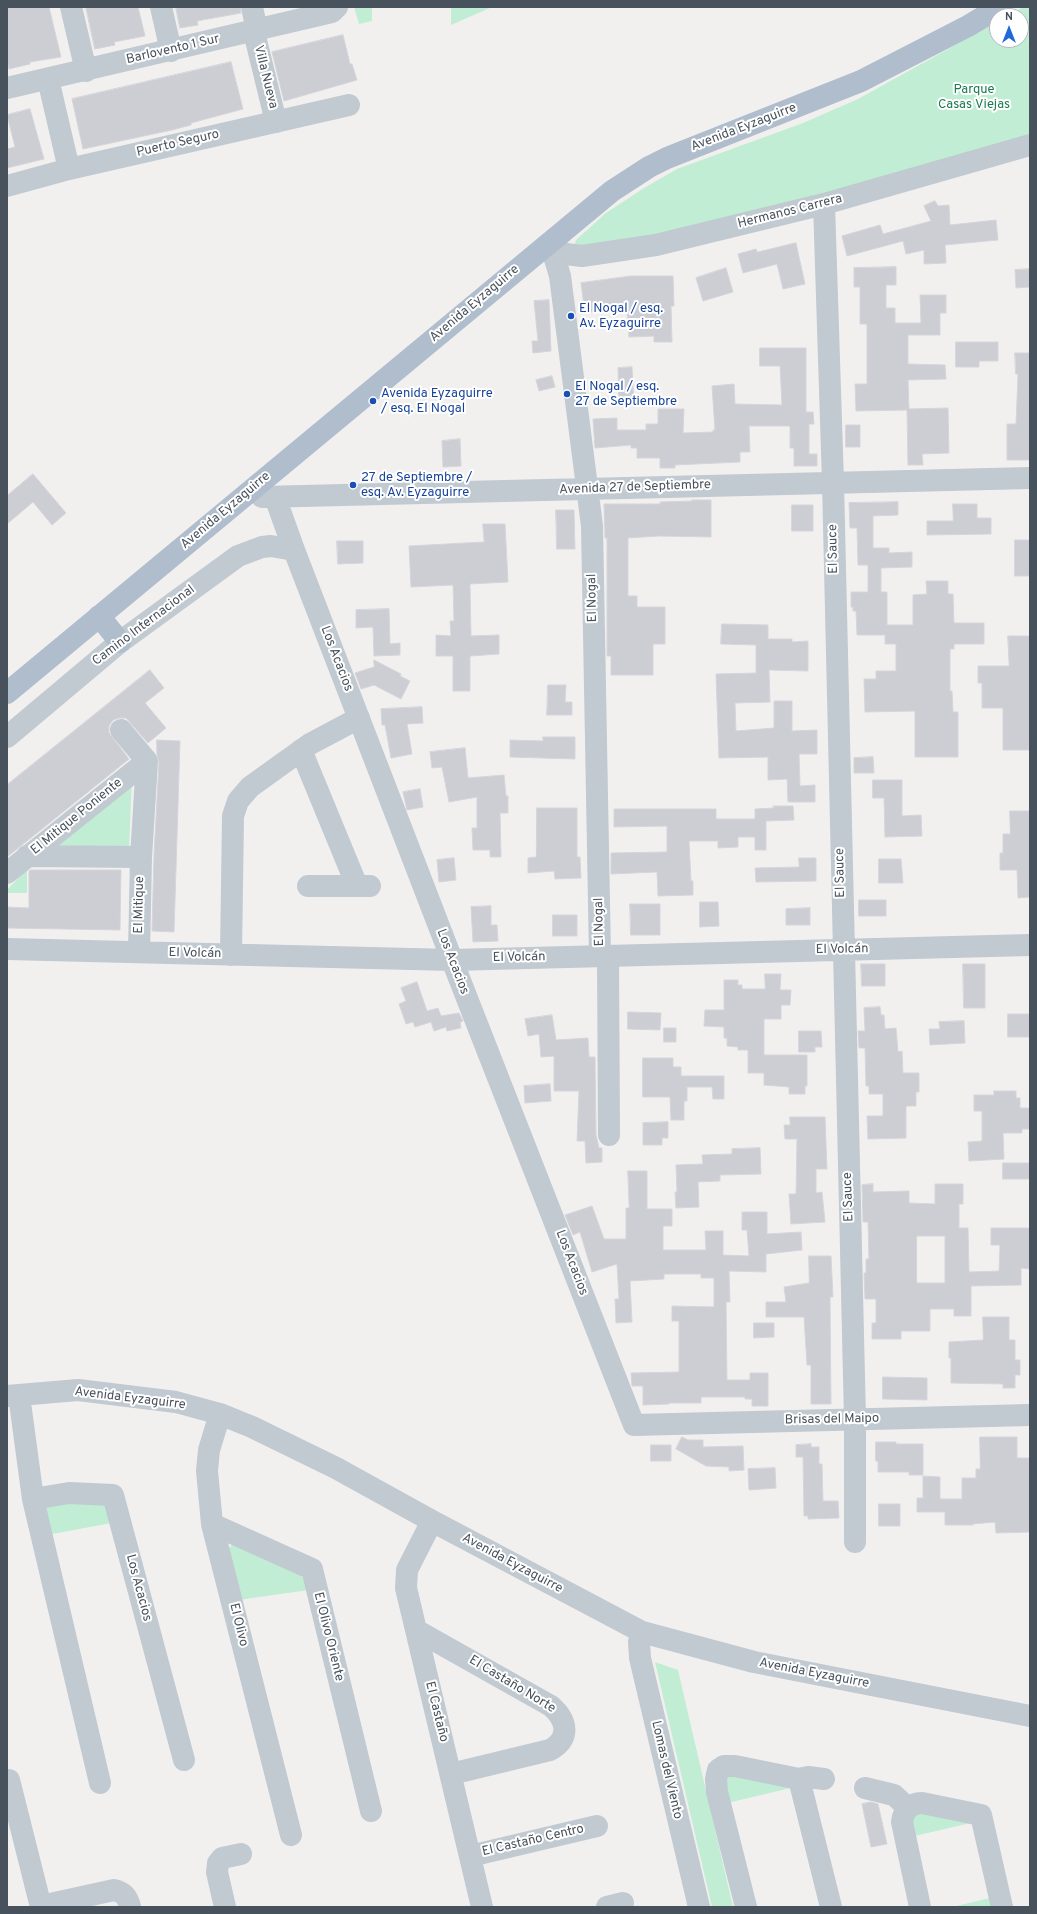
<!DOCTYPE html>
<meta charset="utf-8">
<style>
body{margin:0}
#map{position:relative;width:1037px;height:1914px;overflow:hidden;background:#f2f0ef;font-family:Overpass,sans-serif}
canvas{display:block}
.frame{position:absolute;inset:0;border:8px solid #48525c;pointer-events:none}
.north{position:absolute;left:989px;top:8px;width:40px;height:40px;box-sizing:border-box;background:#fff;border:1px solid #b6babe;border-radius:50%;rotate:0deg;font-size:11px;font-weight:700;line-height:16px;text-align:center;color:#48525c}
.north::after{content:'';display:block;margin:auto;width:14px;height:18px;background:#2169da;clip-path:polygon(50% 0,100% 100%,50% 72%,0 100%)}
</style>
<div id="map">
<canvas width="1037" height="1914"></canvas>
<div class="frame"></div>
<div class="north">N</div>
</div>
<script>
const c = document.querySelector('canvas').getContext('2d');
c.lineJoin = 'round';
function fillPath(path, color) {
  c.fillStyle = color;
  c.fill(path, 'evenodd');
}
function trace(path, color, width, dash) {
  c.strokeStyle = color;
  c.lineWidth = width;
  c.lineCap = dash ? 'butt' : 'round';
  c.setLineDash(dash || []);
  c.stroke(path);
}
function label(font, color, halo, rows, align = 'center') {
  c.font = font + ' Overpass,sans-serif';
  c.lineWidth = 4;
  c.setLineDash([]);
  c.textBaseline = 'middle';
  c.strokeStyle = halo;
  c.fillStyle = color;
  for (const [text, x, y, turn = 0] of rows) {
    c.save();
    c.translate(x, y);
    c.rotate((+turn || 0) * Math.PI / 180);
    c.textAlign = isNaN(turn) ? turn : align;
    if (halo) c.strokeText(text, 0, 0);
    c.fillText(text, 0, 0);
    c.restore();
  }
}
fillPath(new Path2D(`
 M354 7H372V21L359 24Z
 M451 7H492L451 25Z
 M1023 7H1030V138L621 248 574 246 576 240 606 213 644 188 677 169 803 123 858 99 997 22V40H1021V16H1008Z
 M132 777 129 851 43 850Z
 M27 869V893H7V890Z
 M106 1499 117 1522 47 1535 41 1500Z
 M233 1543 298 1569 309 1590 238 1600 228 1550Z
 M655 1662 678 1670 733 1907H712Z
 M731 1773 795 1787 727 1803 725 1778Z
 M914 1811 975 1822 910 1837Z
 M994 1897 998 1907H952Z`), '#c0edd4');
const building = new Path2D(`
 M7 7H49L61 57 30 62V64L9 69 7 60Z
 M86 7H138L145 36 114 42 115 45 95 49Z
 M176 7H240L241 13 197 21 198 25 180 28Z
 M343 35 350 64H352L357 80 284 101 272 52Z
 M231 62 243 109 191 123V125L172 130 83 149 72 99Z
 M30 109 44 159 7 168V149L15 147 7 115Z
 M935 201 938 206 949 205 950 225 996 220 998 240 945 245 946 263 924 264V250L906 254 903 241 847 256 842 236 880 225 883 234 931 221 924 206Z
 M796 243 805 284 783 289 777 264 743 273 738 254 756 249 757 252Z
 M896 267V285H886V308H895V323H921L920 295H946V313H940V335H908V364L945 365 946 379 908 380 909 409 948 408 949 453 922 454 923 465H908L907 410 856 411 855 384H867V324H860V287H854V268Z
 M726 268 733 292 703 301 696 278Z
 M1030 269V287L1016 288 1015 270Z
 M631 276H673L674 306H671L672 342H654V336L629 337 627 307 585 313 581 283Z
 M549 300 551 351 533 353 532 341H538L534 301Z
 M956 342H998V361H979V367H956Z
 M760 348H806V412H813L814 424H809V454H817V466H794V448H790V426H749L750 452H740V462L675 465V468H660V458H637V448H631V445L595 448 593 419 617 418V430H646V424H658V409H684L683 433 713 432V430H715L712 386 734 384 735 404 782 405 780 366H760Z
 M1015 353H1030V460H1007V424H1016L1018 374H1016Z
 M632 367 634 405 619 406 618 368Z
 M552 376 555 387 539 391 536 380Z
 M846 425H860V447H846Z
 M460 439 461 466 443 467 442 441Z
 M33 474 66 513 52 525 33 502 7 524V496Z
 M692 500H711V537L659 536 628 538V596H637V607H665V644H653V675H611V656H607V538H605L604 504H660V502L692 501Z
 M898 502V515L873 516V548H889V553L912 552V567L881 568V592H887V625H913V595L927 594 926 581H948V594H953L954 623H984V644H954V649H950V691H952L953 712H958V757H915V711L865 712 864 679H876V671H896V644H885V635H857L856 611H853V607H851V592H868V565H858L857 528H850L849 503Z
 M953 504H977V518H991V534L927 535V521H953Z
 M792 505H813V531H792Z
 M556 510H574L575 549H557Z
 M483 524H505L508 582 470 584 471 636 499 635V654L470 656V691H453V656H436V635L451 636 450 621H454L453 585 411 587 409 546 484 542Z
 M1015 540H1030V576H1015Z
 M337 541H363V563L338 564Z
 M389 609 390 644 400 643V655L374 656 373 627 356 628V610Z
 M722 624 768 625V639H792V642L808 641V671L769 670 770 702 735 703 736 731 774 728V701H792V731L817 730V754H799L800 786 815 785V802H788L787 779 768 780V757L719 758 716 674 756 673V645L721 644Z
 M1008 636H1030V750H1003V708H982V683H978V666H1009Z
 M374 660 401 674 400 676 410 681 401 699 374 685 361 689 355 673 374 667Z
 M150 670 164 688 145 703 166 728 148 743 126 718H119L113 720 109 726V733L129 759 7 857V785Z
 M548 685H566L565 702H572V715H547Z
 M422 707 423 723 407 724 412 754 391 758 385 725H382L381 709Z
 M543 737H575V759L510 757V740L543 741Z
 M157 740 180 741 174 932 152 931 154 855 159 762 157 754Z
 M465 748 468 778 504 775 506 796H508V813H500L501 857H490V850H473L472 828H477V797L449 802 442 767 432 768 430 752Z
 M873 757 874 773H854V758Z
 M873 780H902V816L921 815 922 836 885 837 884 798H873Z
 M420 789 423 807 407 810 403 792Z
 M773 806H793L794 820 766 821V850H755V837H738V847L718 848V841H689L691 881H693V895L658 896 657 872 611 874V853L667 852V826L614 827V809H716V819H755V809L774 808Z
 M537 808H577V857H580L581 878 555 879 554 871 528 873V858L536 857Z
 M1010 811H1030V897L1018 898 1017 870H1000V853H1003V834H1010Z
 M454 858 456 880 439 882 437 860Z
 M799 858H816V881L756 882 755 868 799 867Z
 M879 859H901L903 883H879Z
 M31 870H121L120 930 7 928V907L29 908V871Z
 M859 900H886V916H859Z
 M700 902H718L719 926 700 927Z
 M630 904H660V935H631Z
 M491 906V925H497L498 941 473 942 471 907Z
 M810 908V925H786V909Z
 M553 915H577V936H553Z
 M861 964H885V986H862Z
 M963 964H985V1008H964Z
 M765 974H781L780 990H791L790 1005H781V1019H764V1055H807V1086H805V1094H789V1087L764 1085V1073H748V1050H738V1047L727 1046V1038H724V1027L704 1026 705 1010H724V980H738V985H742V989H765Z
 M417 982 427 1011 438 1008 441 1016 459 1013 463 1021 460 1022 461 1028 447 1031 446 1027 434 1031 431 1022 415 1027 413 1022 406 1024 399 1004 406 1001 401 988Z
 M880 1007 881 1015H884L885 1029 896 1028 898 1052 902 1051 903 1073H919V1092H916V1106H906V1138L868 1139 867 1116H883V1094H869V1086H866L865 1048H859L858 1031H865L864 1008Z
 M628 1012 661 1013 660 1030 628 1029Z
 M1008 1014H1030V1037H1008Z
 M552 1015 556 1040 588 1038 589 1057H595L596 1135 599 1148H602V1162L586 1163 585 1141H577L579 1091H554V1056L541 1057 539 1034 528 1036 525 1019Z
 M964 1021 965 1043 930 1045 929 1029H940L939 1022Z
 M664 1028H676V1042H664Z
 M799 1031H821L822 1047H815V1052H799Z
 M643 1058H673V1067H681V1076H724V1099H713L712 1087H687V1101H684V1120H671L670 1097H643Z
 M550 1084 551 1101 525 1103 524 1086Z
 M994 1091H1016V1098H1020V1108H1030V1129H1022V1133H1003L1004 1159 969 1161 968 1142 982 1141V1111H974V1095H994Z
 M790 1117H825L827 1169H816V1193L822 1192 825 1222 791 1224 789 1194H796L797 1139H785L784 1125H790Z
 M668 1122V1138H662V1145H643V1123Z
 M760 1148 761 1174 720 1175V1181L698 1182 699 1207 676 1208 675 1192H677L676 1165 703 1164 702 1155 732 1154V1149Z
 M1003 1163H1029L1030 1179H1003Z
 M628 1171H647V1209H672V1226H663V1250H706L705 1231H723V1255L749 1256 747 1230H742V1212H767V1234L801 1232 802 1250 766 1254V1272L729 1271 730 1302H726L727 1380H750V1373H768V1406H752V1399H745V1397H701V1403H669V1404L643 1405V1386H632L631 1373 679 1372V1321H672V1306L714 1307V1278H701V1274H664V1279L630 1281 632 1322 616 1323 615 1299H619L617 1264 592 1272 580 1232 573 1235 565 1215 592 1206 604 1239H626V1208H629Z
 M873 1184V1192L909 1191V1203L935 1204V1184H963V1204H959V1228H968L969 1272 999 1271 1000 1245H991V1228H1030V1269L1021 1268V1285L971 1286V1316H954V1309H930V1331H901V1339H872V1323H876V1299H865L864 1273H866V1259H869L868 1222H863L862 1185ZM917 1236H945V1283H917Z
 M809 1256H831L833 1297H830L831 1404H811V1365H807L804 1317H766V1302H786L784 1287 809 1283Z
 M983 1317H1009V1340H1015V1360H1020V1375H1015V1388H1003V1384L951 1383V1358H949V1342L983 1340Z
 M754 1323H774V1337L754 1338Z
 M883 1377 927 1378V1400L883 1399Z
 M682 1437 688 1440H703V1447L743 1446 744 1470 729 1471V1467L706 1466 676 1449Z
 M980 1437H1017V1458H1030V1532L996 1533 995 1522 973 1524V1525H945V1512H917V1498H923V1476L940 1477V1499H962V1478H976V1469H980Z
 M876 1442H896V1444H923V1475H909V1472H878V1461H876Z
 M811 1444V1447H819V1464H822L823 1501H838L839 1518 808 1519V1516H804L803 1457H796V1445Z
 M651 1445H671V1461H651Z
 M775 1468 776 1488 749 1490 748 1469Z
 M879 1504H900V1526H879Z
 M871 1802 878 1804 887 1844 871 1847 862 1804Z`);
fillPath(building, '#cdced4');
trace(building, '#d4d5db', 1);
trace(new Path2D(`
 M71 7 86 71
 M161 7 171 51
 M252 7 257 31
 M254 32 276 122
 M48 79 69 169
 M7 88 332 12 337 7
 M7 186 69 169 349 105
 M824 204 833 483 855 1419V1542
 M547 245 555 259 560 276 592 526 600 956
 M547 245 566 254 582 256 656 245 824 204 1030 145
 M262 497 1030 478
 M275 497 294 550 452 960 634 1425 1030 1415
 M121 730 147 761
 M7 737 120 642 238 556 262 547 271 546 294 550
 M301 750 357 886
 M27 856 141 857
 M7 873 147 761
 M308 886H370
 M7 949 452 960 1030 945
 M139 952 141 857 147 761
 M231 955 233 816 238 801 250 787 310 744 359 718
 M608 956 609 1135
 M19 1395 33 1499 100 1783
 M7 1396 78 1390 176 1402 220 1414 252 1427 336 1468 432 1521 642 1632 754 1662 1030 1716
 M220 1414 209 1450 207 1471 212 1524 291 1835
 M33 1499 69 1493 113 1495 184 1760
 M432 1521 407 1570 406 1588 482 1907
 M212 1524 312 1569 371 1811
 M416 1630 551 1706C567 1720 571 1738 550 1750L451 1774
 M642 1632 639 1642 640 1658 699 1907
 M799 1779 831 1907
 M9 1780 41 1907
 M865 1788 894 1795 908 1808
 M470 1856 597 1826
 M41 1906 114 1890C124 1892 128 1897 130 1907
 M225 1907 217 1872 218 1863 222 1858 241 1854
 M607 1907 623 1903
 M746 1907 717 1792 716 1779 718 1770 724 1766H735L799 1779 808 1777 824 1779
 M920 1907 902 1822C903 1811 911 1803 922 1803L981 1815 1002 1907`), '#c1c9d1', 22);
trace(new Path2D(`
 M99 616 120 642
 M7 693 612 191 649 167 667 158 861 81 968 26 1000 7`), '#b0bdcd', 22);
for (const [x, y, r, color] of [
 [571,316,4,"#1a4fb4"],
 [567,394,4,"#1a4fb4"],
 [373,401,4,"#1a4fb4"],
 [353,485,4,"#1a4fb4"]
]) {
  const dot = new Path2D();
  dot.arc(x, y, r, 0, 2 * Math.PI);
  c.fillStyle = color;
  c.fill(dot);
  trace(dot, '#fff', 1.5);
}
label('13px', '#48525c', '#fff', [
 ["Barlovento 1 Sur",173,50,-13],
 ["Villa Nueva",265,77,76],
 ["Avenida Eyzaguirre",744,128,-21],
 ["Puerto Seguro",178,144,-13],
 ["Hermanos Carrera",790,212,-14],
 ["Avenida Eyzaguirre",475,304,-40],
 ["Avenida 27 de Septiembre",635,488,-2],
 ["Avenida Eyzaguirre",226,511,-40],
 ["El Sauce",834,549,-91],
 ["El Nogal",593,598,-91],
 ["Camino Internacional",144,626,-37],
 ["Los Acacios",336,659,69],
 ["El Mitique Poniente",77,817,-39],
 ["El Sauce",841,873,-91],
 ["El Mitique",140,905,-89],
 ["El Nogal",600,922,-91],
 ["El Volcán",842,950,-1],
 ["El Volcán",195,954,1],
 ["El Volcán",519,958,-1],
 ["Los Acacios",452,962,69],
 ["El Sauce",849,1197,-92],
 ["Los Acacios",571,1263,69],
 ["Avenida Eyzaguirre",130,1399,7],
 ["Brisas del Maipo",832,1420,-1],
 ["Avenida Eyzaguirre",512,1564,28],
 ["Los Acacios",138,1588,75],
 ["El Olivo",238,1625,76],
 ["El Olivo Oriente",328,1637,76],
 ["Avenida Eyzaguirre",814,1674,11],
 ["El Castaño Norte",512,1685,31],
 ["El Castaño",436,1712,76],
 ["Lomas del Viento",666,1770,77],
 ["El Castaño Centro",533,1841,-13]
]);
label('13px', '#1b7b50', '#fff', [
 ["Parque",974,90],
 ["Casas Viejas",974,105]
]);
label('13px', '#164399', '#fff', [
 ["El Nogal / esq.",579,309],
 ["Av. Eyzaguirre",579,324],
 ["El Nogal / esq.",575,387],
 ["27 de Septiembre",575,402],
 ["Avenida Eyzaguirre",381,394],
 ["/ esq. El Nogal",381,409],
 ["27 de Septiembre /",361,478],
 ["esq. Av. Eyzaguirre",361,493]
], 'left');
</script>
